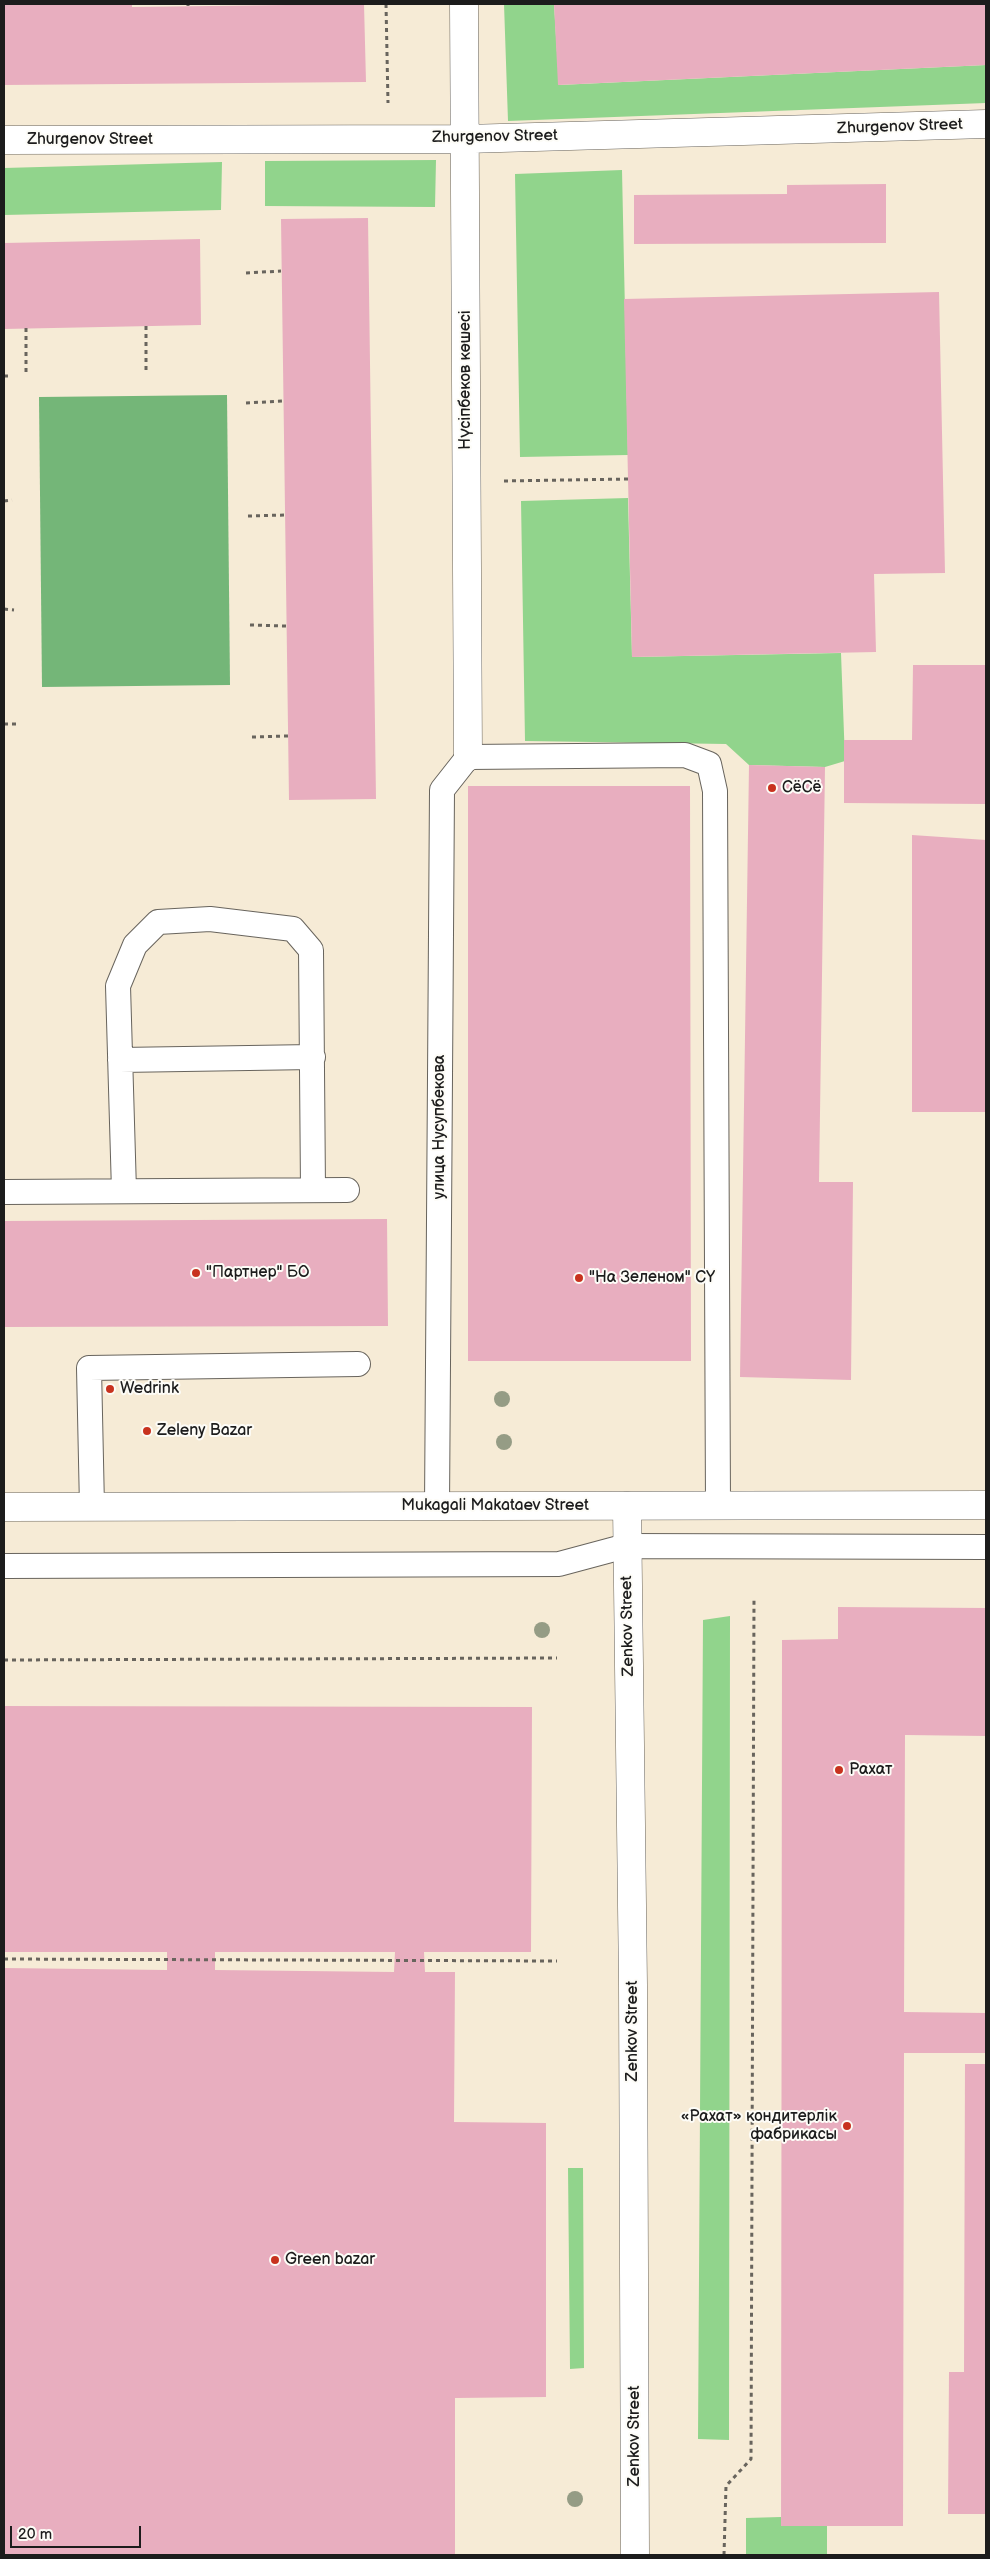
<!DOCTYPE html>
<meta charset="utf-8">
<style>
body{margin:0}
#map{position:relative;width:990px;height:2559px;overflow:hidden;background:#f6ebd6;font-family:"Balsamiq Sans",sans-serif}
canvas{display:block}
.frame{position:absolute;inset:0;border:5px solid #1c1c1c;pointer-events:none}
.scale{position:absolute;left:10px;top:2526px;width:131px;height:22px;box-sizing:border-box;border:2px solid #1c1c1c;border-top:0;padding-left:6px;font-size:15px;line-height:18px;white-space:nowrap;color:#1c1c1c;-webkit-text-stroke:4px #fdfcf7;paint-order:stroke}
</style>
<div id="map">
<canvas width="990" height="2559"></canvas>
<div class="frame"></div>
<div class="scale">20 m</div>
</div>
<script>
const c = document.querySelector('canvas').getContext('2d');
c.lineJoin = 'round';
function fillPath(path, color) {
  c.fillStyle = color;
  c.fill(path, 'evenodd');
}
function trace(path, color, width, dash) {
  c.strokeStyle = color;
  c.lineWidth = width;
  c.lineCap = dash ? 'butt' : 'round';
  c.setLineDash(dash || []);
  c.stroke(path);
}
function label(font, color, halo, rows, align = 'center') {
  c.font = font + ' "Balsamiq Sans",sans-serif';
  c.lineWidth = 4;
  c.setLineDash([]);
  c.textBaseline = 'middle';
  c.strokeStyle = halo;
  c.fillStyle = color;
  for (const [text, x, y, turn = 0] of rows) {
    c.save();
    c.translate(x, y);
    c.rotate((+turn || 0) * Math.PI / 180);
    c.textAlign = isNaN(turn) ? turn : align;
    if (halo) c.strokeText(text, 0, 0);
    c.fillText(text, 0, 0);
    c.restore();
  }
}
fillPath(new Path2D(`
 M504 4H554L559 85 986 65V103L508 121Z
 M436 160 435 207 265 206V161Z
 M222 162 221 210 4 215V168Z
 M622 170 628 455 520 457 515 174Z
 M628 498 632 657 841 653 845 761 825 767 749 765 726 744 525 741 521 501Z
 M730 1616 729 2440 698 2439 703 1620Z
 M583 2168 584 2368 570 2369 568 2168Z
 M781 2517V2526H827V2555H746V2518Z`), '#91d48c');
fillPath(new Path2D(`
 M227 395 230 685 42 687 39 397Z`), '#74b678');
fillPath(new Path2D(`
 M4 4H132V7L364 4 366 82 4 85Z
 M554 4H986V65L558 85Z
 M886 184V243L634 244V195L787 194V185Z
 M368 218 376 799 289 800 281 219Z
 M200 239 201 325 4 329V243Z
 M939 292 945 573 874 574 876 652 632 657 624 299Z
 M913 665H986V804L844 803V740H912Z
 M749 765 825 767 819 1182H853L851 1380 740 1377Z
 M468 786H690L691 1361H468Z
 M912 835 986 840V1112H912Z
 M387 1219 388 1326 4 1327V1221Z
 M838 1607 986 1608V1736L905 1735 904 2012 986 2013V2053H904L903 2526H781L782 1640 838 1639Z
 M4 1706 532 1707 531 1952H424L425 1972H455L454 2122 546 2123V2397L455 2398V2555H4V1968L167 1970V1952H4ZM215 1952H395L394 1972 215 1970Z
 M965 2064H986V2514H948L949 2372H964Z`), '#e8aebf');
const lane = new Path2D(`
 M120 1060 313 1057
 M124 1191 118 986 135 945 158 922 210 919 293 929 311 950 313 1190
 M4 1192 347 1190
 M437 1506 442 790 468 757 685 755 709 764 715 791 718 1505
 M92 1507 89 1368 358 1364
 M4 1566 559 1564 626 1546 986 1547`);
const street = new Path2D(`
 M464 4 468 757
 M4 140 466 139 986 124
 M627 1506 633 1985 635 2555`);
const secondary = new Path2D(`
 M4 1507 986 1505`);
trace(lane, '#68645d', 26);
trace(street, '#68645d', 29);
trace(secondary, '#68645d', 29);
trace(new Path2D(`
 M188 4V6
 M386 4 388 103
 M246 273 281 271
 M146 326V372
 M26 328V375
 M4 376H10
 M246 403 283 401
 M504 481 628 479
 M4 501 12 500
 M248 516 285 515
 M4 609 14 610
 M250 625 286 626
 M4 724H17
 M252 737 288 736
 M4 1660 557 1658
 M4 1959 557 1961
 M724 2555 726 2486 751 2459 754 1598`), '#68645d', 3, [4, 4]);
trace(lane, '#fff', 24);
trace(street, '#fff', 28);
trace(secondary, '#fff', 28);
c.fillStyle = '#959c85';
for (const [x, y] of [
 [502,1399],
 [504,1442],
 [542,1630],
 [575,2499]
]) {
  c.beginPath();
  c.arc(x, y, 8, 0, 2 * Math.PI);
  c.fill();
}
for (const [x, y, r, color] of [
 [772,788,5,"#c8321e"],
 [196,1273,5,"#c8321e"],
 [579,1278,5,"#c8321e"],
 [110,1389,5,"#c8321e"],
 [147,1431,5,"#c8321e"],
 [839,1770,5,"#c8321e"],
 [847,2126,5,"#c8321e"],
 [275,2260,5,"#c8321e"]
]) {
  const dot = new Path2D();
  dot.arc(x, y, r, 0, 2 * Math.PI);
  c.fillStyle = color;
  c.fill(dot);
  trace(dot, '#fdfcf7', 2);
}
label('16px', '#1c1c1c', '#fdfcf7', [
 ["Zhurgenov Street",900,127,-2],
 ["Zhurgenov Street",495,137,-1],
 ["Zhurgenov Street",90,140],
 ["Нүсіпбеков көшесі",466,380,-90],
 ["улица Нусупбекова",440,1127,-90],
 ["Mukagali Makataev Street",495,1506],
 ["Zenkov Street",628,1626,-91],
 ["Zenkov Street",633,2031,-90],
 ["Zenkov Street",635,2436,-90]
]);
label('16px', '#1c1c1c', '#fdfcf7', [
 ["СёСё",782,788],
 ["\"Партнер\" БО",206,1273],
 ["\"На Зеленом\" СҮ",589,1278],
 ["Wedrink",120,1389],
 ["Zeleny Bazar",157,1431],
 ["Рахат",849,1770],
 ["«Рахат» кондитерлік",837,2117,"right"],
 ["фабрикасы",837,2135,"right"],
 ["Green bazar",285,2260]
], 'left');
</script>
